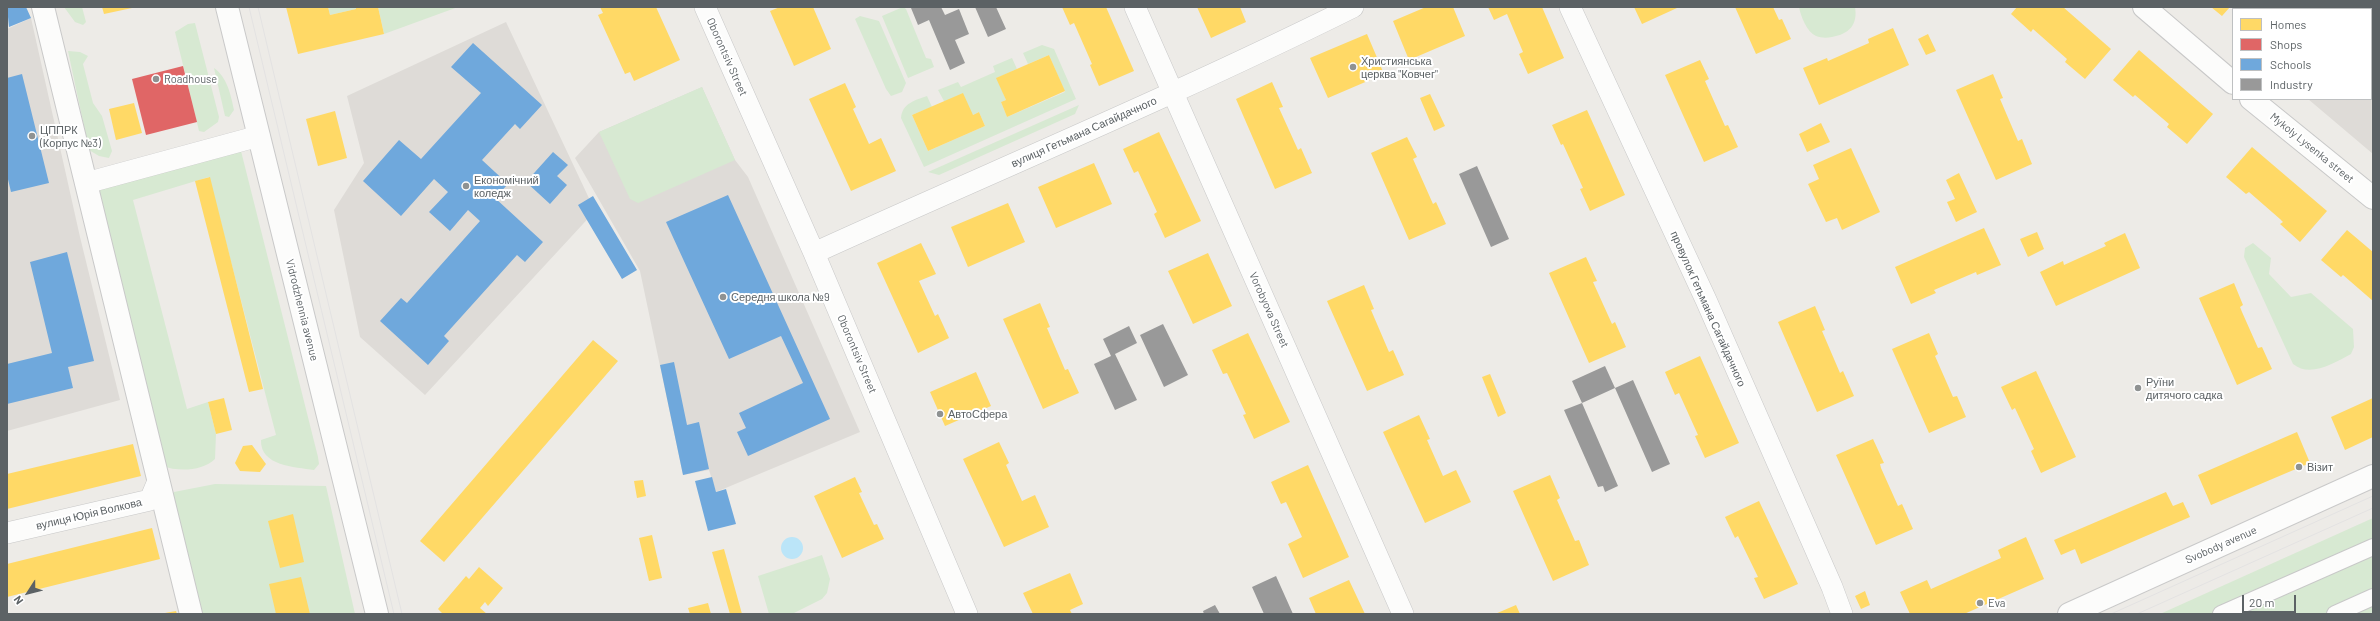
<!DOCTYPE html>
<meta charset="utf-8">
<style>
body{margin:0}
#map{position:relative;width:2380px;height:621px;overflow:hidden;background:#edebe7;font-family:Barlow,sans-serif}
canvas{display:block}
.frame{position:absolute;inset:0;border:8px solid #5c6265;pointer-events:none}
.legend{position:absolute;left:2232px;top:8px;width:140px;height:92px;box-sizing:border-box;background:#fff;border:1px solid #bec0c1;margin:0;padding:5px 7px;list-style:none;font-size:12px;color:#5c6265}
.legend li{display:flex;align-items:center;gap:8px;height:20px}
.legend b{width:20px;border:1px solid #bec0c1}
.north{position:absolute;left:8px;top:573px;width:40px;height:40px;-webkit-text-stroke:3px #fff;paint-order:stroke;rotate:234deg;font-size:11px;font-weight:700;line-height:16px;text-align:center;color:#5c6265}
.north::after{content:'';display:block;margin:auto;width:14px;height:18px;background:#5c6265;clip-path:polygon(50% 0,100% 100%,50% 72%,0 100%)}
.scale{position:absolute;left:2242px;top:595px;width:54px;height:18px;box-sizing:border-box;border:2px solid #5c6265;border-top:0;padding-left:5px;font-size:12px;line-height:14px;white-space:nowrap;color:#5c6265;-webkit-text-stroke:3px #fff;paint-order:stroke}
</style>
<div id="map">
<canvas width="2380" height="621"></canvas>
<div class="frame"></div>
<ul class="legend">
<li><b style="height:11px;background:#ffd966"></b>Homes</li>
<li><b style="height:11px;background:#e06666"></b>Shops</li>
<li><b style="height:11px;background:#6fa8dc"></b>Schools</li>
<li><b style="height:11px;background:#999"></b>Industry</li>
</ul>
<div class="north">N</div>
<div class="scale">20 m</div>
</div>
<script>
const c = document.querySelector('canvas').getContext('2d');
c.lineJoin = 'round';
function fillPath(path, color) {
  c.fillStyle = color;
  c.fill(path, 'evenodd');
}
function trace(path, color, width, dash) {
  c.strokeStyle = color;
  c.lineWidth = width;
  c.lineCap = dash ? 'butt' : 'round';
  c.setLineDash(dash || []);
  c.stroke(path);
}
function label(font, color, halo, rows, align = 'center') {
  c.font = font + ' Barlow,sans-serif';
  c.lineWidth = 4;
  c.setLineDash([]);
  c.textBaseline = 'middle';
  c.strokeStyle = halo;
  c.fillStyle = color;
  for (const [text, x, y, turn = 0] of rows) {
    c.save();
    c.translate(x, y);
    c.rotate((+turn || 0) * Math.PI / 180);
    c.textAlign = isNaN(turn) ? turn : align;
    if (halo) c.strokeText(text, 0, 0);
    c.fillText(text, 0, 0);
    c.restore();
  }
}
fillPath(new Path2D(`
 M2368 7H2373V154L2308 99H2371V9H2367Z
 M31 18 80 237 120 400 7 431V29Z
 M506 22 595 211 425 395 360 337 334 210 364 163 347 96Z
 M702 87 735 160 748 177 860 432 716 492 709 470 683 475 640 271 575 158 599 132Z`), '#dedbd7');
fillPath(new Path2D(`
 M64 7H82L86 22 83 25 75 22Z
 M328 7H356V9L330 15Z
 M378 7H458L384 34Z
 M903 7 906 9 926 58 931 59 934 67 908 78 882 16Z
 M1799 7H1855C1858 25 1849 34 1832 37 1827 38 1821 38 1816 36 1807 32 1801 17 1799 7Z
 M860 16 879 21 906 83 902 92 891 96 886 89 855 19Z
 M195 23 219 117 218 122 204 132 199 131 175 32 188 24Z
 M1042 45 1054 49 1076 99 924 167 901 118C902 103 916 100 927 96L932 107 912 115 928 151 985 126 979 112 973 115 944 101 938 90 958 82 961 87 995 72 993 66 1012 58 1017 69 997 78 1006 100 1001 102 1007 117 1065 92 1049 55 1028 64 1023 53Z
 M68 51 80 52 88 56 83 64 93 103 102 116 112 151 109 158 99 156 89 150Z
 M214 68C227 77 231 95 234 110L229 117 225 116Z
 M702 87 735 160 638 203 630 199 599 132Z
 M1079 105 1075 114 939 175 928 172Z
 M241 151 318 457 319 464 314 470C295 467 260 466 261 440L276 435 209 177 133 200 187 409 208 402 216 434 215 459C203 471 178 472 163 466L97 195 102 186Z
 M2253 243 2271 258 2269 274 2291 297 2311 293 2353 329 2354 347 2351 354C2334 363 2310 378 2293 364L2244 257 2245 248Z
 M215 484 326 486 355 614H199L172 496 174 492Z
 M2373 518V614H2160Z
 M822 555 830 579 827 593 822 599 792 614H769L758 576Z`), '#d7e9d2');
fillPath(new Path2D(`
 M781 548a11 11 0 1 1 22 0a11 11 0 1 1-22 0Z`), '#bbe5f8');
fillPath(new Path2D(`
 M102 7H132V8L104 14Z
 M286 7H328L330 15 356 9V7H378L384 34 298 54Z
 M600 7H656L680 60 634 81 630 72 625 74 598 15 603 13Z
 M780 7H813L831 49 794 66 770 11Z
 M1062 7H1106L1134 71 1099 86 1090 65 1092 64 1074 23 1070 25Z
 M1197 7H1240L1246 22 1211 38Z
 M1426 7H1453L1465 36 1409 60 1393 21Z
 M1488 7H1542L1564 58 1528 74 1519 54 1523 52 1507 14 1494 20Z
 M1634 7H1676L1677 8 1642 24Z
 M1735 7H1773L1779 20 1782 19 1791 39 1756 54Z
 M2017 7H2063L2111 49 2085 79 2065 62 2067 59 2033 29 2031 32 2011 14Z
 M2211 7H2230L2222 16Z
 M1893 28 1909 65 1819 105 1803 68 1827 58 1828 61 1869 43 1868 39Z
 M1367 34 1384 74 1328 98 1310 58Z
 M1928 34 1936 51 1926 55 1918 39Z
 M2139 50 2213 114 2187 144 2167 127 2169 124 2135 95 2133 97 2113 80Z
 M1049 55 1065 91 1007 117 1001 102 1006 100 996 78Z
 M1700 60 1709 79 1705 81 1725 126 1728 125 1738 147 1704 162 1665 75Z
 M1993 74 2003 98 2000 99 2018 141 2022 139 2032 164 1996 180 1956 90Z
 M1272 82 1283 107 1279 108 1298 150 1301 148 1312 173 1275 189 1236 99Z
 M845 83 856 107 853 109 869 144 881 138 896 171 851 191 809 99Z
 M963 93 973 115 979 112 985 126 928 151 912 115Z
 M1430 94 1445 126 1434 131 1420 98Z
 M134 103 142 133 116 140 109 109Z
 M1587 110 1625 195 1590 211 1580 189 1583 188 1563 144 1561 145 1552 125Z
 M335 111 347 158 318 166 306 119Z
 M1821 123 1830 142 1807 152 1799 134Z
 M1159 132 1201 221 1165 238 1154 214 1157 212 1138 171 1134 173 1123 149Z
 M1407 137 1417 157 1413 159 1433 204 1436 202 1446 224 1409 240 1371 153Z
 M2252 147 2327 211 2300 242 2280 224 2283 222 2280 219 2249 192 2246 194 2226 177Z
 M1851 148 1880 212 1842 230 1837 218 1826 222 1808 184 1819 179 1813 165Z
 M1094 163 1112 204 1056 228 1038 187Z
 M1959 173 1977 212 1956 222 1947 202 1955 199 1946 180Z
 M210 177 263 389 249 392 195 181Z
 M1008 203 1025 242 968 267 951 227Z
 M1984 228 2001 265 1977 275 1976 272 1934 290 1936 293 1911 304 1895 267Z
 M2347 230 2373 252V301L2343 275 2341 277 2321 260Z
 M2037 232 2044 249 2028 257 2020 239Z
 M2125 233 2140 268 2056 306 2040 272 2063 261 2064 265 2106 246 2104 243Z
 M921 243 936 274 919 281 935 316 938 314 949 338 918 353 877 263Z
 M1208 253 1232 306 1193 324 1168 271Z
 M1586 257 1597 281 1593 282 1612 324 1615 322 1626 347 1589 363 1549 273Z
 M2234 283 2243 305 2240 307 2242 312 2258 348 2262 347 2272 369 2237 385 2199 298Z
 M1364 285 1374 309 1371 310 1389 352 1393 350 1404 375 1367 391 1327 301Z
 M1040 303 1050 327 1047 328 1065 370 1068 369 1079 393 1043 409 1003 319Z
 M1815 306 1825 330 1822 331 1840 373 1843 371 1854 396 1817 412 1778 322Z
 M1248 333 1290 422 1254 439 1243 415 1246 414 1227 373 1223 374 1212 350Z
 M1929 333 1938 354 1935 356 1953 397 1957 396 1966 417 1929 433 1892 349Z
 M593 340 618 361 444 562 420 541Z
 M1700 356 1739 443 1705 458 1695 436 1698 435 1679 393 1675 395 1665 372Z
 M2036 371 2076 457 2041 473 2031 451 2034 449 2015 408 2012 410 2001 387Z
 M976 372 991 406 945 426 930 392Z
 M1490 374 1506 413 1498 417 1482 377Z
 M224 398 232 430 216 434 208 402Z
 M2373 398V437L2345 450 2331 417Z
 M1419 415 1430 439 1427 440 1443 476 1456 470 1471 502 1425 523 1383 432Z
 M2297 432 2310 463 2211 505 2198 475Z
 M1873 439 1884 463 1880 464 1881 468 1898 506 1902 504 1913 529 1876 545 1836 455Z
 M999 442 1009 463 1006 465 1022 501 1035 495 1049 527 1004 547 963 459Z
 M133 444 141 476 7 509V474Z
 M252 445 266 464 260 472 240 471 235 463 243 446Z
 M1308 465 1349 557 1303 578 1288 544 1302 537 1286 502 1281 504 1271 482Z
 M1550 475 1560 498 1557 500 1575 541 1579 540 1589 565 1553 581 1513 491Z
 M855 477 862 492 859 493 874 525 877 524 884 539 842 558 814 496Z
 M643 480 646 496 637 498 634 481Z
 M2166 492 2173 506 2183 502 2190 517 2081 564 2075 549 2061 555 2054 540Z
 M1759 501 1798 584 1764 599 1754 578 1758 577 1738 536 1735 538 1725 517Z
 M293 514 304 562 280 568 268 521Z
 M152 528 160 559 7 597V564Z
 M652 535 662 578 649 581 639 538Z
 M2026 537 2044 579 1964 614H1910L1900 592 1927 580 1931 589 2001 558 1998 550Z
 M724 549 742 614H730L712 552Z
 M479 567 503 588 488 606 485 602 480 608 487 614H443L438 609 466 576 469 579Z
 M1070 573 1083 604 1070 610 1072 614H1033L1023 593Z
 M301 577 310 614H276L269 584Z
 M1349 580 1365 614H1316L1309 598Z
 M1865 591 1870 605 1861 609 1855 596Z
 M708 603 711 614H690L688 608Z
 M1516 605 1520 614H1495Z
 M176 611 177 614H165V613Z`), '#ffd966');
fillPath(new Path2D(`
 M183 66 197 122 146 135 132 79Z`), '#e06666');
fillPath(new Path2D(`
 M7 7H26L31 18 9 27Z
 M473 43 542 105 520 129 515 124 482 160 508 184 495 198 543 242 525 262 517 255 444 336 449 341 428 365 380 321 401 298 407 303 480 221 468 210 450 231 429 212 448 192 434 179 401 216 363 181 399 140 421 159 481 93 451 67Z
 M22 74 49 183 11 192 7 175V78Z
 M553 152 568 165 557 176 567 185 550 204 526 182Z
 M728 195 830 419 748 456 737 432 746 428 739 413 803 383 781 336 729 359 666 222Z
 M593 196 637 270 622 279 578 205Z
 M67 252 94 361 68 367 73 388 7 404V364L52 353 30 262Z
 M674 362 687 425 699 422 709 469 683 475 660 365Z
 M712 477 716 492 726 489 736 524 708 531 695 481Z`), '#6fa8dc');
fillPath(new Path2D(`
 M941 7 945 15 959 9 969 34 955 40 965 63 950 70 929 20 918 25 911 8Z
 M975 7H996L1006 29 988 37Z
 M1477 166 1509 239 1491 247 1459 174Z
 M1163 324 1188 375 1164 387 1140 335Z
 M1129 326 1137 343 1115 354 1137 400 1115 410 1094 364 1111 356 1103 339Z
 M1605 366 1615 388 1582 403 1572 381Z
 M1633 380 1670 464 1652 472 1615 388Z
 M1582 403 1618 486 1605 492 1603 486 1598 487 1564 410Z
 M1276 576 1293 614H1264L1252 587Z
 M1215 605 1220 614H1204L1203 611Z`), '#999');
const pedestrian = new Path2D(`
 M2221 614 2373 547
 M2335 614 2373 597`);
const minor = new Path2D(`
 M705 7 814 253 967 614
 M1135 7 1403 614
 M1570 7 1706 300 1832 587 1842 614
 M86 183 259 136
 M814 253C994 171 1176 95 1353 7
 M7 533 150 500 158 481`);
const tertiary = new Path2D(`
 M2144 7 2233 83
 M2251 99 2373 198`);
const secondary = new Path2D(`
 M43 7 191 614
 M227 7 377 614
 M2069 614 2373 476`);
trace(pedestrian, '#c8c8c8', 18);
trace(minor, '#c8c8c8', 22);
trace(tertiary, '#c8c8c8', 24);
trace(secondary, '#c9c9c9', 24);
trace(pedestrian, '#fcfcfb', 16);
trace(minor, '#fcfcfb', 21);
trace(tertiary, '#fcfcfb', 22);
trace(secondary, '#fcfcfb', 22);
trace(new Path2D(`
 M249 7 394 614
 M258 7 402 614
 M2111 614 2373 496
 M2137 614 2373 508`), '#e3e2e2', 1);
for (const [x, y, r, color] of [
 [1353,67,4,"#8f9292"],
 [156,79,4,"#8f9292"],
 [32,136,4,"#8f9292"],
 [466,186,4,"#8f9292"],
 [723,297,4,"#8f9292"],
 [2138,388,4,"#8f9292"],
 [940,414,4,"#8f9292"],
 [2299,467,4,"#8f9292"],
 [1980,603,4,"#8f9292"]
]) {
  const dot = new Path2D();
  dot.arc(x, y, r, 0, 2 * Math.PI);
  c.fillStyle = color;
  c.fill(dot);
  trace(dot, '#fff', 1.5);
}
label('11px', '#5c6265', '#fff', [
 ["Oborontsiv Street",727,57,66],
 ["вулиця Гетьмана Сагайдачного",1084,132,-24],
 ["Mykoly Lysenka street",2312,148,39],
 ["провулок Гетьмана Сагайдачного",1708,309,66],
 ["Vidrodzhennia avenue",302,310,76],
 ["Vorobyova Street",1269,310,66],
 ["Oborontsiv Street",857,354,67],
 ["вулиця Юрія Волкова",89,514,-13],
 ["Svobody avenue",2221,545,-24]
]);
label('11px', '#5c6265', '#fff', [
 ["Християнська",1361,61],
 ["церква \"Ковчег\"",1361,74],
 ["Roadhouse",164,79],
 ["ЦППРК",40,130],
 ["(Корпус №3)",40,143],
 ["Економічний",474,180],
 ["коледж",474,193],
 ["Середня школа №9",731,297],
 ["Руїни",2146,382],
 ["дитячого садка",2146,395],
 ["АвтоСфера",948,414],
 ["Візит",2307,467],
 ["Eva",1988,603]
], 'left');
</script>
